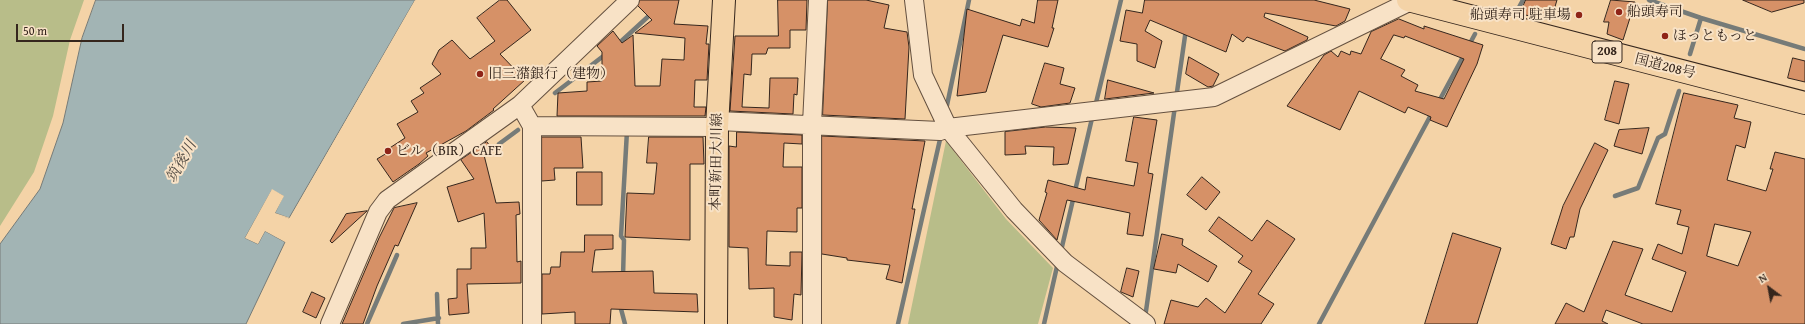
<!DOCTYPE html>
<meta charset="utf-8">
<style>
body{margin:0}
#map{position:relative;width:1805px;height:324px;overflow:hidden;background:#f4d3a7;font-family:"Gentium Book Plus",serif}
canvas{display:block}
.north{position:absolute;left:1749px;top:268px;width:40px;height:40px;-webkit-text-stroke:3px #f8e2c6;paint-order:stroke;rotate:328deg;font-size:11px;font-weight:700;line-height:16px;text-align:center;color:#35261d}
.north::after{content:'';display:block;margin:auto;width:14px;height:18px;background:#35261d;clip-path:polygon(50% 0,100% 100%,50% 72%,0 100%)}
.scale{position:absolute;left:16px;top:24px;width:108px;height:18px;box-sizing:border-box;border:2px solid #35261d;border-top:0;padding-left:5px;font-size:12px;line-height:14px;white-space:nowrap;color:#35261d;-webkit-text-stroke:3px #f8e2c6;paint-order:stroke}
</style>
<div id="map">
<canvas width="1805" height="324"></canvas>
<div class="north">N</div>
<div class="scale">50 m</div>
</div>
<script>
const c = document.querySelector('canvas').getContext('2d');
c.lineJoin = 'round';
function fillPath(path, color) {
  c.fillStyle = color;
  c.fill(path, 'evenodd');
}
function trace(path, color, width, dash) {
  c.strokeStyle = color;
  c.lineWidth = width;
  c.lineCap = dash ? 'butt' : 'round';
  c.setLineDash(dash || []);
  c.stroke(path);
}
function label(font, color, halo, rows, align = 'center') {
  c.font = font + ' "Gentium Book Plus","Noto Serif JP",serif';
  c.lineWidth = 4;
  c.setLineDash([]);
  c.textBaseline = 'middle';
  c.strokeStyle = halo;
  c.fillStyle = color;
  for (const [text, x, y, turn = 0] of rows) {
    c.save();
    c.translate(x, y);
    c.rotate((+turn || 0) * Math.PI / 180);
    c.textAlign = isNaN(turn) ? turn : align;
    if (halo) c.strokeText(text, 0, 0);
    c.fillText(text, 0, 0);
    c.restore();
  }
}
fillPath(new Path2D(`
 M0 0H84L70 40 53 116 34 172 0 226Z
 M946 141 1006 219 1053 268 1038 324H908Z`), '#b8bd89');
const water = new Path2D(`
 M96 0H415L289 218 275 213 283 196 272 190 245 238 258 244 265 231 285 242 246 324H0V244L40 189 63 123 82 38Z`);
fillPath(water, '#a2b4b4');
trace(water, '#767b78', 1);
fillPath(new Path2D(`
 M415 0 416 1 291 219 273 214 281 197 273 192 248 237 257 241 265 229 287 240V243L265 231 258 244 245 238 272 189 284 196 275 213 290 218Z`), '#f4d3a7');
trace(new Path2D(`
 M1649 0 1701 18 1805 49
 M1517 11 1523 0
 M616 46 652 13
 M1468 47 1475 34
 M1690 54 1701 18
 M555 93 606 54
 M1176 99 1186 29
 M1438 103 1465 53
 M1095 107 1121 0
 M946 110 969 0
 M499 144 518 130
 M1615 196 1638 188 1658 138 1665 134 1679 91
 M1061 251 1093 114
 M623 277 624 240 621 236 627 131
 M437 294 438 324
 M620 305 625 324
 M1145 318 1175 106
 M367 324 397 255
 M403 324 439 318
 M898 324 941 135
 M1044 324 1058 262
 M1319 324 1433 111`), '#767b78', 4.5);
const building = new Path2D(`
 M500 0H507L531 30 500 54 525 80 493 109 494 110 466 131 426 153 428 156 419 164 393 182 377 159 387 153 385 151 405 138 397 124 418 112 411 101 424 93 420 88 441 74 432 64 439 50 452 40 470 59 495 41 477 18Z
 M640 0H679L674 24 708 26 706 44H709L707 80H695L694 107H706L705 116H557L558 93 587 91V82L602 81V52L597 46 613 31 622 43 633 35 635 86H660L662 59 684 60 685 38 635 33 652 20 638 6Z
 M778 0H807L806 30H790V48H768L766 54H752L751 75 744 74 742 107 769 108 770 78H798L797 95 794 94 793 114 730 111 735 36H778Z
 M828 0H866L889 5 884 28 907 32 909 47 905 119 823 115Z
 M1038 0H1058L1052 28H1054L1048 47 1003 35 986 92 957 96 967 9 1020 26 1022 19 1034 23Z
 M1145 0H1314L1350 9 1345 21 1336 26 1265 13 1264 17 1308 37 1307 40 1285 51 1247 37 1243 42 1232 34 1226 52 1150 20 1145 31 1162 41 1155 68 1137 61V44L1120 41 1126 10 1142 13Z
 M1526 0H1557L1551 20 1520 14Z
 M1611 0 1635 2 1623 40 1607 34 1609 22H1604Z
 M1743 0H1804V3L1772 12Z
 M1399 19 1424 29V26L1483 45 1477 64 1447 127 1430 120 1431 117 1408 107 1405 113 1359 91 1340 130 1287 106 1324 55 1331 51 1338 57 1341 51 1350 55 1351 51 1361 54 1371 32ZM1394 35 1404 38 1405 36 1464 59 1444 99 1415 91 1418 85 1401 76 1405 70 1381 59Z
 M1189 57 1219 74 1213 86 1208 87 1186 74Z
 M1793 58 1805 61V82L1788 78Z
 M1045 63 1064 68 1060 84 1075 88 1070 103 1041 107 1032 104Z
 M1108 80 1154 93 1105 99Z
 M1615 81 1629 84 1619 124 1605 120Z
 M1684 93 1738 105 1734 118 1751 122 1745 148 1736 145 1727 180 1766 191 1773 169H1770L1775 152 1805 159V324H1643L1606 310 1602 321 1608 324H1555L1566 303 1584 312 1613 241 1643 249 1625 295 1672 312 1686 272 1652 259 1658 244 1682 254 1689 227 1677 224 1681 210 1656 204ZM1715 224 1751 232 1738 266 1707 256Z
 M1134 117 1157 120 1148 173 1153 174 1143 236 1127 234 1130 213 1067 200 1057 240 1039 220 1047 193 1045 192 1048 180 1085 190 1087 177 1134 186 1138 163 1126 161Z
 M1046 127 1076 128 1068 164 1053 165 1054 147 1025 146 1026 154 1005 155V132Z
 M1649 128 1642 154 1614 146 1619 130Z
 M737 132 802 135V144L784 143 783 167H802V208H797V232L767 231 766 265 790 266V252H802L801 295 794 294 792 320 774 317V288L749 289 748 248 729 247V146L736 147Z
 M822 136 925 141 912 209H915L902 283 886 279 890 265 847 260V258L822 254Z
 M542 137H581L583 168H554L555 180 542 181Z
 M649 137H703L704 164H690V240L625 237 627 193 654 194 657 163H647Z
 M487 142 492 149 484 155 496 203 519 202 520 214 516 215 517 262 521 261V283L467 284 469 313 449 315 448 299 457 298V269H471V248H486L484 213 458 222 447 187 474 179 461 160Z
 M1595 143 1608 150 1580 209 1574 237H1570L1566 249 1551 244 1563 206Z
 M577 172H602V205H577Z
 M1202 177 1220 192 1206 210 1187 195Z
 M417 203 398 246 395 245 377 286 363 324H342L379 238 394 208Z
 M367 211 332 243 330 241 346 214Z
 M1219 217 1252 241 1267 220 1295 239 1258 294 1274 304 1261 324H1164L1171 300 1198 307 1206 298 1225 313 1252 271 1238 262 1243 256 1209 231Z
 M1453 233 1501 248 1477 324H1425Z
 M1162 234 1183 239 1182 245 1217 266 1208 282 1178 264 1176 273 1154 269Z
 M585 235H613V249L595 250 592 272 653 271 654 293 697 294 698 312 611 309 610 324H575V312L542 314V274H550L551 267H560L561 252H584Z
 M1127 268 1139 271 1133 297 1121 292Z
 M312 292 325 298 316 318 303 312Z`);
fillPath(building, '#d69167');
trace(building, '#35261d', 1);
const minor = new Path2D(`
 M914 0 923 75 948 128 1014 210 1065 263 1146 324
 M520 105 532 126V324
 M718 121 940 131 948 128 1214 97 1413 0
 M532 126 717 127
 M330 324 378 212 387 200 520 105 630 0
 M812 324V124L818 0`);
const major = new Path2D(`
 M716 324 717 127 724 0`);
const highway = new Path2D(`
 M1408 0 1805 103`);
trace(minor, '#655140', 20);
trace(major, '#35261d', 24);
trace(highway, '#35261d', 24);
trace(minor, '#f8e2c6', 18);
trace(major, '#f4d3a7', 22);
trace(highway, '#f4d3a7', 22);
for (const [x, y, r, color] of [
 [1619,12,4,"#8f2418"],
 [1579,15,4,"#8f2418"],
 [1665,36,4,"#8f2418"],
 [480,74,4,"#8f2418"],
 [388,151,4,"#8f2418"]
]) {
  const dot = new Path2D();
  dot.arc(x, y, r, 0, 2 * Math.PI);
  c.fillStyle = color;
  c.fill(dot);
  trace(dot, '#f8e2c6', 1.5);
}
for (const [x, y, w] of [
 [1607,52,30]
]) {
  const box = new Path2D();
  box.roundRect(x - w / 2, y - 11, w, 22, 3);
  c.fillStyle = '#f8e2c6';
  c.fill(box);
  trace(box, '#35261d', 1);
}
label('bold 13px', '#35261d', null, [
 ["208",1607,52]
]);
label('14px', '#35261d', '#f8e2c6', [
 ["船頭寿司",1627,12],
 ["船頭寿司 駐車場",1571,15,"right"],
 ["ほっともっと",1673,36],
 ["旧三潴銀行（建物）",488,74],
 ["ビル（BIR）CAFE",396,151]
], 'left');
label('14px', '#35261d', '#f8e2c6', [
 ["国道208号",1665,67,14],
 ["本町新田大川線",717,162,-89]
]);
label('italic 15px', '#504a43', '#f8e2c6', [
 ["筑後川",182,162,-61]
]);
</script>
